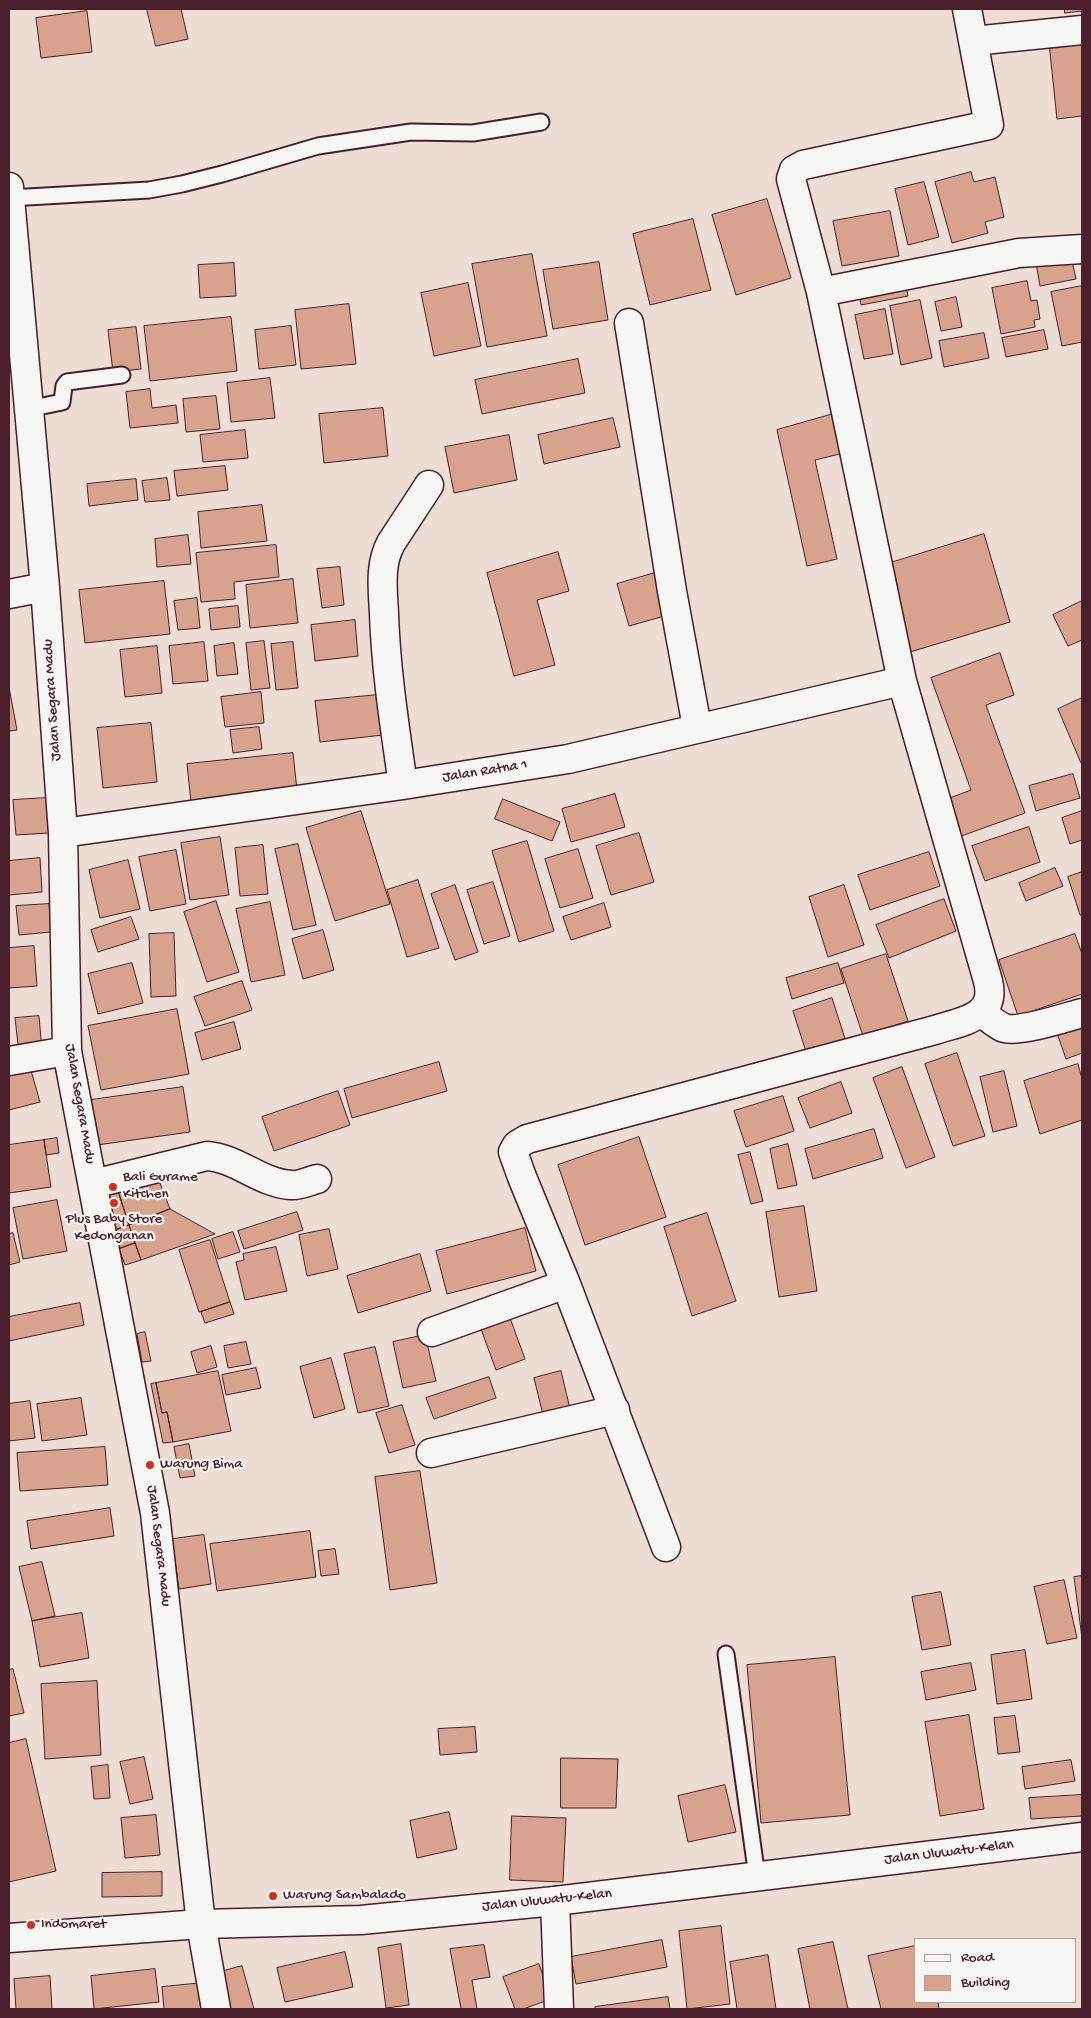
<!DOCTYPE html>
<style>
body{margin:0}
#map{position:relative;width:1091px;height:2018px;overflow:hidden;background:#edddd4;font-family:"Gochi Hand",sans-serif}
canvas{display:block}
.frame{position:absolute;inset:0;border:10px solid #4a1f2b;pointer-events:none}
.legend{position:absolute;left:914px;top:1938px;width:162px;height:65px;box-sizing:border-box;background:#f6f6f2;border:1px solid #b1a0a2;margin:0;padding:6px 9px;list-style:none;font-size:15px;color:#4a1f2b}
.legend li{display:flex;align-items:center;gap:10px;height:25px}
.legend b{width:25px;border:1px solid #b1a0a2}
</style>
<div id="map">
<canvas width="1091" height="2018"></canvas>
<div class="frame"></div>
<ul class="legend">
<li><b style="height:6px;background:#f6f6f2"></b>Road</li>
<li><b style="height:14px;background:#d8a38e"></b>Building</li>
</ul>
</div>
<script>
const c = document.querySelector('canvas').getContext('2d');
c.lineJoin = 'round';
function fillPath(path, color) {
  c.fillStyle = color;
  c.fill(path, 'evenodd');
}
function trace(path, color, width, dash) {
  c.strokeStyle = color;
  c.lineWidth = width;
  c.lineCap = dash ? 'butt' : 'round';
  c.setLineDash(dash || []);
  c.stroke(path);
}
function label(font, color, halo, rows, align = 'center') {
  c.font = font + ' "Gochi Hand",sans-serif';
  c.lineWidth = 4.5;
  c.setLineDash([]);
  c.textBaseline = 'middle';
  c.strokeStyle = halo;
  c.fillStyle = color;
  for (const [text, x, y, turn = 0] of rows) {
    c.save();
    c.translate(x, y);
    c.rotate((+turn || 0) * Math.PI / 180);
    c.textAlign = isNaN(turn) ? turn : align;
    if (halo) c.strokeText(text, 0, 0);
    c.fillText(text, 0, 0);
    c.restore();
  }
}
const building = new Path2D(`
 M147 9H181L188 39 156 46Z
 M1065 9H1082V11L1065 13Z
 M87 11 92 52 41 58 36 18Z
 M1082 39V116L1057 119 1049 43Z
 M971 172 974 182 995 177 1004 217 985 222 988 233 952 243 935 182Z
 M924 182 939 237 908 245 895 189Z
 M767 199 791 278 736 295 712 215Z
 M890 211 899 256 842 266 833 221Z
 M693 219 711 290 650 305 633 234Z
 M532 254 547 336 487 347 472 264Z
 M1071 256 1076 279 1040 286 1036 263Z
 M599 262 608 320 553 329 543 270Z
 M234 263 236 296 200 298 198 265Z
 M905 279 908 296 861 305 858 287Z
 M1027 281 1031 301 1037 300 1040 319 1034 320 1035 327 1001 334 992 288Z
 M468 283 481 346 434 356 421 293Z
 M1082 286V342L1062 346 1051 292Z
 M956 297 962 327 941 331 935 302Z
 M920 300 932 358 901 365 890 306Z
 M349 304 356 364 301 369 295 310Z
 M885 309 893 354 864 359 855 315Z
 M231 317 237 371 150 381 144 326Z
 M291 326 296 365 259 369 255 330Z
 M136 327 141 369 113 372 108 330Z
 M1044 330 1048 349 1006 357 1002 338Z
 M984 333 989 358 944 367 939 341Z
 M578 359 585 393 482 414 475 380Z
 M270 378 275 418 231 422 227 383Z
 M150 389 152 408 176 405 178 423 130 428 126 392Z
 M216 396 220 429 186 432 183 399Z
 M383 408 388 456 324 463 319 414Z
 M837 413 848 452 815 460 837 559 807 566 777 430Z
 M613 418 620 447 544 464 538 435Z
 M245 430 248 458 203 462 200 435Z
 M509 435 517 480 454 493 445 447Z
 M225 466 228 490 177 496 174 471Z
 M167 478 170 500 145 502 142 481Z
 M136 479 138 500 89 506 87 484Z
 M262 505 267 541 201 548 198 512Z
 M984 534 1010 622 910 652 884 565Z
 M188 535 191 564 157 567 155 539Z
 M276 545 279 577 234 582 235 599 201 602 196 553Z
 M558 552 569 591 537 600 555 665 514 676 487 573Z
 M340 567 344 605 322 608 317 569Z
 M655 573 668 615 629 626 617 584Z
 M293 579 298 623 250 628 246 585Z
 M164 581 170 634 85 643 79 590Z
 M197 598 200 628 178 630 174 601Z
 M1082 601V640L1068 646 1053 615Z
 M238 606 240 627 211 630 209 609Z
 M355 620 358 656 315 661 311 625Z
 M264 641 270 688 251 690 246 643Z
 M204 642 208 681 173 684 169 646Z
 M293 642 298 688 276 690 271 644Z
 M234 643 238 674 217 676 214 646Z
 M157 646 162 693 125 697 120 650Z
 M1000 653 1014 695 986 705 1025 813 953 839 939 802 971 790 931 678Z
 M9 687 17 730 9 731Z
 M261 692 264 723 225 727 221 697Z
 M378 695 383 735 320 742 315 701Z
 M1082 698V763H1081L1058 709Z
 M151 723 157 782 103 788 97 728Z
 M259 727 262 749 233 753 230 730Z
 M293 753 297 790 191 802 187 764Z
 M1073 774 1080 798 1036 811 1029 786Z
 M615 794 625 827 571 842 562 809Z
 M46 798 49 833 16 835 13 800Z
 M503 799 560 822 552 841 495 819Z
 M361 811 390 904 335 921 306 828Z
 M1082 811V840L1070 844 1062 818Z
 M1029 827 1040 862 985 881 972 846Z
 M639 833 654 882 611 895 596 846Z
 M220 837 229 895 190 900 181 843Z
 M527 841 554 931 519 942 492 851Z
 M298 844 316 925 293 930 275 849Z
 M263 845 268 894 240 896 235 848Z
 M578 849 593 898 560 908 545 859Z
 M176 850 186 904 150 911 139 857Z
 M929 852 940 886 870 910 858 875Z
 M40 858 42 892 9 895V861Z
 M128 860 140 909 100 918 89 870Z
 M1055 868 1063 886 1026 901 1019 883Z
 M1082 872V915H1080L1068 877Z
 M418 880 439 948 407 957 387 890Z
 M493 882 510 936 484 944 467 890Z
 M455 885 478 952 455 960 431 894Z
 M844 885 864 945 828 957 809 897Z
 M944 899 956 931 889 958 876 925Z
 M216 901 239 972 207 982 184 912Z
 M270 902 285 975 251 982 236 909Z
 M604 903 611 927 571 940 563 917Z
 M49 904 51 932 19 935 16 906Z
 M131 917 139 939 98 952 91 930Z
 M323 930 334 970 303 979 292 939Z
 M174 933 176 996 151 997 149 934Z
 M1075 934 1082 954V994L1018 1016 999 960Z
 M34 946 37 986 9 988V948Z
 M886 954 908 1021 863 1036 841 969Z
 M132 963 143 1003 98 1014 88 974Z
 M838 963 844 983 792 999 786 978Z
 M242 981 252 1010 205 1026 194 997Z
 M832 998 847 1045 808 1058 793 1011Z
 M177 1009 189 1074 101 1090 88 1026Z
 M39 1016 42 1051 19 1053 15 1018Z
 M234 1022 241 1049 202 1060 195 1033Z
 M1082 1025V1053L1066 1059 1057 1033Z
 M957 1053 985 1136 953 1146 925 1064Z
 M439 1062 447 1091 352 1118 344 1089Z
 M1078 1064 1082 1079V1120L1040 1134 1024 1081Z
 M30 1067 40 1102 9 1110V1073Z
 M902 1067 935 1157 906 1168 873 1078Z
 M1004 1071 1017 1126 993 1132 980 1077Z
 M841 1082 852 1113 810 1128 798 1098Z
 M183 1087 190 1132 97 1145 91 1100Z
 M338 1091 350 1125 274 1151 262 1117Z
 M783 1096 794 1131 746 1147 734 1111Z
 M874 1129 883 1158 813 1179 805 1149Z
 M639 1137 666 1217 585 1245 558 1165Z
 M57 1138 59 1153 46 1155 44 1140Z
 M44 1140 51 1187 9 1193V1145Z
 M788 1144 797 1185 778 1189 770 1149Z
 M750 1152 763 1201 751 1204 738 1155Z
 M158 1178 170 1209 129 1225 118 1191Z
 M118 1191 129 1225 113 1231 101 1196Z
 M57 1200 67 1251 23 1259 13 1208Z
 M804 1206 817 1291 779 1297 766 1212Z
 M170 1209 215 1234 141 1260 129 1225Z
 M297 1212 303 1230 244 1249 238 1231Z
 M707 1213 736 1301 692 1316 664 1227Z
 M129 1225 135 1243 112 1251 107 1233Z
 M525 1228 536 1271 447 1294 436 1251Z
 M329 1229 338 1269 307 1276 299 1235Z
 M233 1232 240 1252 218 1259 212 1239Z
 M13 1233 20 1262 9 1265V1234Z
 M210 1240 230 1302 199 1312 179 1250Z
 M135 1243 141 1260 125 1265 119 1249Z
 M276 1247 287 1291 245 1300 236 1262 244 1260 243 1254Z
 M420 1254 431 1291 358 1313 347 1276Z
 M230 1302 234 1314 205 1323 201 1312Z
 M80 1303 84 1325 9 1341V1317Z
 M510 1318 525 1359 496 1370 481 1329Z
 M145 1332 151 1361 142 1362 137 1334Z
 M425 1335 436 1381 403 1388 393 1342Z
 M246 1342 251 1364 228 1368 224 1346Z
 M211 1346 217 1367 197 1373 191 1352Z
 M375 1347 389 1406 358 1413 344 1354Z
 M331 1358 345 1409 314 1418 300 1367Z
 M256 1368 261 1388 226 1395 222 1375Z
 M218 1371 231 1431 173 1442 167 1412 162 1413 156 1383Z
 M561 1371 571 1413 544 1419 534 1378Z
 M489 1377 496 1398 434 1419 426 1398Z
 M156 1383 162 1413 167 1412 173 1442 163 1443 151 1384Z
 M81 1398 87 1435 42 1441 37 1404Z
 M30 1401 35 1438 9 1441V1404Z
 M402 1405 415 1445 389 1453 376 1413Z
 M189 1444 195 1476 180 1478 174 1447Z
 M105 1447 108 1485 20 1491 17 1453Z
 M420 1471 437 1583 390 1590 375 1477Z
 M110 1508 114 1536 31 1549 27 1521Z
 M310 1531 316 1577 217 1591 210 1544Z
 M204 1535 211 1584 179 1589 172 1539Z
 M335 1549 339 1574 321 1576 318 1551Z
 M42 1562 55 1616 32 1621 19 1567Z
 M1082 1576V1638L1074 1577Z
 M1064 1580 1077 1638 1047 1644 1034 1587Z
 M941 1592 951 1645 922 1650 912 1597Z
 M82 1613 89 1658 40 1667 32 1621Z
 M1025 1650 1032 1699 997 1704 991 1655Z
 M835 1657 850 1815 761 1823 747 1665Z
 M971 1663 976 1690 926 1700 921 1672Z
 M13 1669 24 1713 9 1716V1670Z
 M97 1681 101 1755 45 1759 41 1684Z
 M969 1715 984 1809 940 1816 925 1722Z
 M1015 1716 1020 1752 998 1754 994 1718Z
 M475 1727 477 1752 440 1755 438 1729Z
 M26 1739 56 1871 9 1882V1743Z
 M144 1757 153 1799 130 1804 120 1762Z
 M561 1758 618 1759 616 1808H561Z
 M1071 1760 1075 1781 1025 1789 1022 1767Z
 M108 1765 110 1798 94 1799 91 1767Z
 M725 1785 736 1832 688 1842 678 1796Z
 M1082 1795V1816L1031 1819 1029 1798Z
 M449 1812 457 1849 417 1858 410 1821Z
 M156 1815 160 1855 125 1858 121 1818Z
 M512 1816 566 1818 563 1882 510 1880Z
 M162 1872V1896L102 1897V1873Z
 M721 1926 730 2004 687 2009 679 1931Z
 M662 1940 667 1967 576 1984 571 1957Z
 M833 1942 848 2009H810L798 1949Z
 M401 1944 409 2005 386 2008 378 1948Z
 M484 1945 490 1977 472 1980 477 2009H461L450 1949Z
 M915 1946V2002H938L939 2009H881L868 1956Z
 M345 1952 353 1987 285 2002 277 1968Z
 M768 1955 776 2009H737L730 1962Z
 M539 1964 551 1999 523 2009H515L503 1977Z
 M242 1966 254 2009H227L217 1973Z
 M155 1969 159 2002 94 2009 91 1976Z
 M50 1976 52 2009H16L14 1979Z
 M203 1983 206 2009H164L162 1987Z
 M668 1997 670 2009H595V2007Z`);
fillPath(building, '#d8a38e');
trace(building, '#4a1f2b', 1);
const service = new Path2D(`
 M10 198 149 190 182 184 222 174 318 146 411 132 473 133 541 122
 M28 409 62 402 64 386 67 382 122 375
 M726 1654 757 1877`);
const minor = new Path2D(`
 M973 41 1082 30
 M9 187 45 587 63 833 67 1051 155 1513 201 1924 216 2009
 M821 292 1019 253 1082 249
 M629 323 672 591 697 727
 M9 594 45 587
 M403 785C395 728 386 672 384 614 383 590 379 565 391 543L429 485
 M63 833 403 785 568 759 902 681
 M981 1012C988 1017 996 1025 1004 1028 1018 1033 1067 1017 1082 1013
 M9 1061 67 1051
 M93 1184 207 1156C237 1158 260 1183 291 1185 299 1186 309 1181 317 1179
 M432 1332 566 1284
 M431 1453 615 1410
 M666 1547 566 1284 522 1177 513 1152 517 1145 527 1139 935 1030C962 1021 997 1018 988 981L902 681 821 292 791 179 794 170 803 165 989 125 967 9
 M555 1901 559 2009`);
const tertiary = new Path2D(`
 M9 1938 201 1924 361 1920 555 1901 1082 1837`);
trace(service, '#4a1f2b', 19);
trace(minor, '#4a1f2b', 31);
trace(tertiary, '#4a1f2b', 31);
trace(service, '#f6f6f2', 15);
trace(minor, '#f6f6f2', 28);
trace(tertiary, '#f6f6f2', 28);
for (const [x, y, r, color] of [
 [113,1187,5,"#c8321e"],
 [114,1203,5,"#c8321e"],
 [150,1465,5,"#c8321e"],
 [273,1896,5,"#c8321e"],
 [31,1925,5,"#c8321e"]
]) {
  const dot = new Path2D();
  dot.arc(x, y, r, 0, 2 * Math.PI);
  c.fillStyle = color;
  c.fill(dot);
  trace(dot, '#f6f6f2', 2);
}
label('15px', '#4a1f2b', '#f6f6f2', [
 ["Jalan Segara Madu",53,700,-94],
 ["Jalan Ratna 1",485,772,-9],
 ["Jalan Segara Madu",79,1104,80],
 ["Jalan Segara Madu",158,1546,83],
 ["Jalan Uluwatu-Kelan",949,1853,-7],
 ["Jalan Uluwatu-Kelan",547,1901,-6]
]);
label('15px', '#4a1f2b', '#f6f6f2', [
 ["Bali Gurame",123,1178],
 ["Kitchen",123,1195],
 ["Plus Baby Store",114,1220,"center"],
 ["Kedonganan",114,1237,"center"],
 ["Warung Bima",160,1465],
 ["Warung Sambalado",283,1896],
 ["Indomaret",41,1925]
], 'left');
</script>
